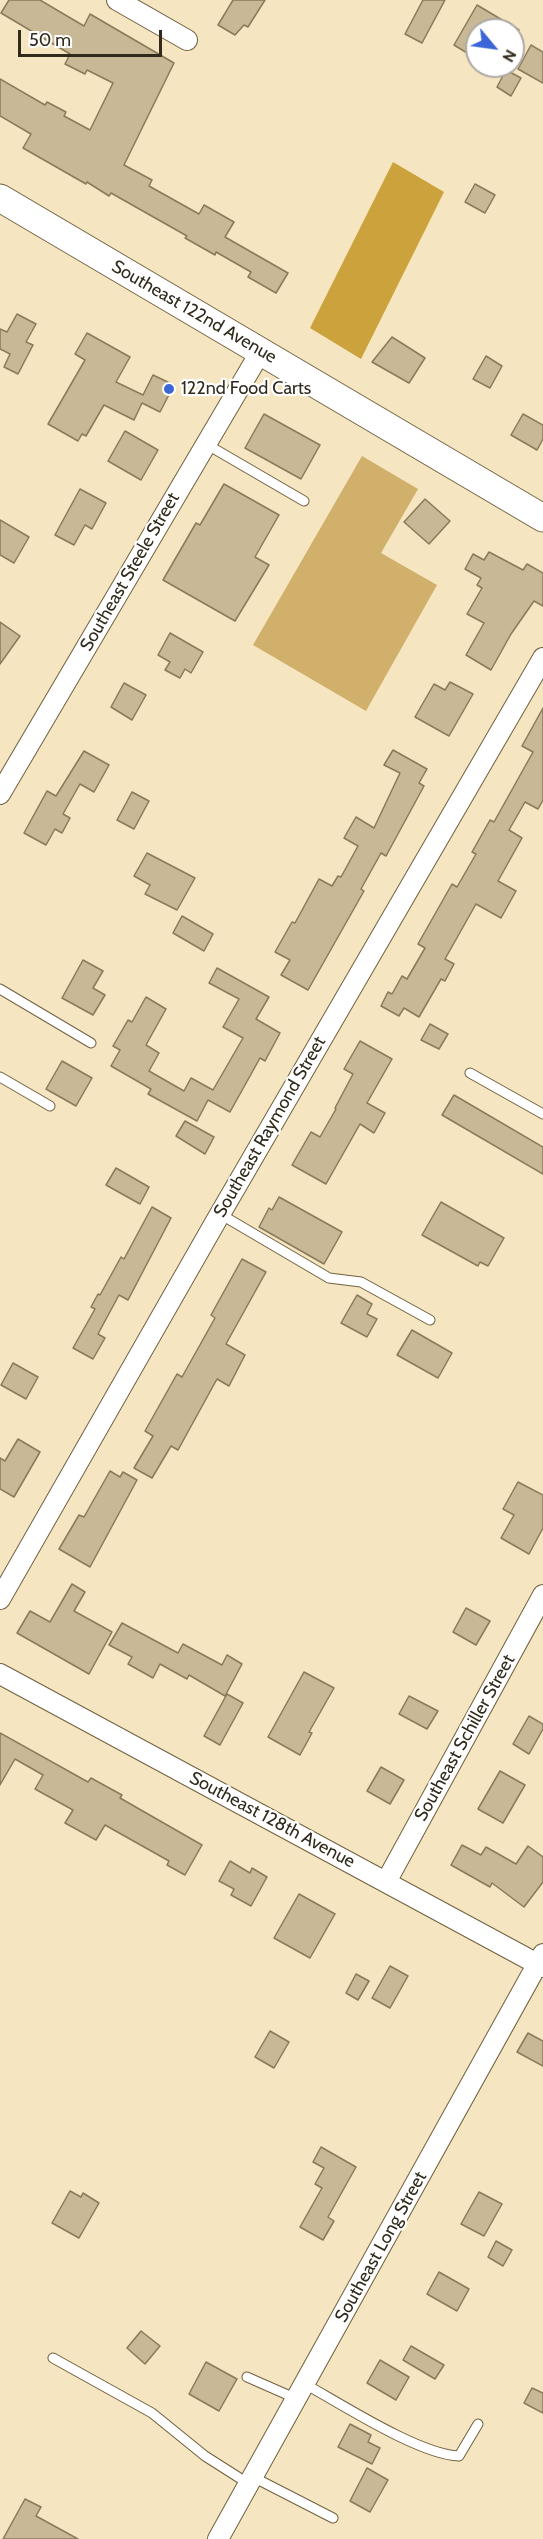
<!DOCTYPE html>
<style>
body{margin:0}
#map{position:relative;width:543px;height:2539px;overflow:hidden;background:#f6e5c1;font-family:Cabin,sans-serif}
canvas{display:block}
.north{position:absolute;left:465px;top:18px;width:60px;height:60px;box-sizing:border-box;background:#fff;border:2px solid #adaaa5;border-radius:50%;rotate:119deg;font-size:16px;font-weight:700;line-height:24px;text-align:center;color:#312b1d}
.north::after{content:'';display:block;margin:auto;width:21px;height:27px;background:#3c66d7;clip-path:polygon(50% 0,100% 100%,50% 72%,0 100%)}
.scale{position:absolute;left:18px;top:30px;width:144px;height:27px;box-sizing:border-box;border:3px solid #312b1d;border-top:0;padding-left:8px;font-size:18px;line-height:21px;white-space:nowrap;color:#312b1d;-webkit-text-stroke:4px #fff;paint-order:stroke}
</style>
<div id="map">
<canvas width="543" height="2539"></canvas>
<div class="north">N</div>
<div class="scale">50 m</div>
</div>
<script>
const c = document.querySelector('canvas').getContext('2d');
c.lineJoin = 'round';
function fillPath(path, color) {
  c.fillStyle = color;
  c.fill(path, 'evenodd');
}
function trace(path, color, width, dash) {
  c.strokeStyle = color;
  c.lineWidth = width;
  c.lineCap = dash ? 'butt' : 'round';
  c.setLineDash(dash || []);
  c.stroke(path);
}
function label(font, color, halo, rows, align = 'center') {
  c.font = font + ' Cabin,sans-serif';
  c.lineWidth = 4.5;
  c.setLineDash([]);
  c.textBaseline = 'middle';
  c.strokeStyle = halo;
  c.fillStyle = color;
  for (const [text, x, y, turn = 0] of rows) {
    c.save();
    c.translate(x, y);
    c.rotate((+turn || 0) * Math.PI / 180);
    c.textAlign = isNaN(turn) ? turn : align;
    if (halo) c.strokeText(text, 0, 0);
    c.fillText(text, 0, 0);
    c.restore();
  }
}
fillPath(new Path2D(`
 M362 456 418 489 381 553 437 585 366 711 253 645Z`), '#d0b06a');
fillPath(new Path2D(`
 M393 162 444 192 361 359 310 328Z`), '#cca23d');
const building = new Path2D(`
 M9 0H40L84 26 90 14 174 63 124 165 152 180 149 186 199 214 204 205 234 222 225 237 288 273 276 293 248 277 251 272 216 252 215 255 185 238 187 236 111 193 109 196 87 182 86 184 23 148 31 134 0 116V79L45 105 47 102 66 112 64 116 90 130 113 83 87 70 85 74 65 64 70 54 1 13Z
 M233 0H265L248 27 244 25 235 35 218 25Z
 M423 0H445L422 43 405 34Z
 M477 5 519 30H477V59L454 45Z
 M531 45 543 52V83L518 69Z
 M506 70 521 78 511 96 497 87Z
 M475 184 495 195 485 213 465 202Z
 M17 314 36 324 26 342 33 345 18 374 4 367 10 354 0 349V329L7 332Z
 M87 333 130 357 116 382 143 395 153 375 174 385 160 412 142 403 134 420 104 405 86 436 82 434 78 441 48 424 85 360 75 354Z
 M392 337 425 358 409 383 372 362Z
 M486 356 502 366 490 388 473 379Z
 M264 414 320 445 301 479 245 448Z
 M523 414 543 425V439L537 450 511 435Z
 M125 431 158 450 141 480 108 461Z
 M224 484 279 515 255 557 269 565 235 621 163 580 196 523 200 525Z
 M80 489 106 503 92 529 85 525 74 545 55 535Z
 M425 499 450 521 429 544 404 522Z
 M0 520 29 537 14 563 0 555Z
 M489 552 523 570 527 564 543 573V606L534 601 511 634 491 670 466 655 484 623 467 614 482 588 477 585 481 578 465 569 473 554 484 560Z
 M0 622 20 636 0 664Z
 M170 633 203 652 191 673 185 669 180 678 165 670 170 662 158 655Z
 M450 682 473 694 449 736 415 717 434 684 445 690Z
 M124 683 146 695 132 720 111 707Z
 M543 708V800L538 809 525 802 509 830 522 838 498 881 516 891 501 918 476 904 445 959 454 964 445 981 441 979 419 1017 404 1008 399 1016 381 1006 388 992 392 994 402 976 407 979 425 948 418 944 452 884 457 887 476 854 472 852 490 820 494 822 533 752 522 746Z
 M393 750 427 769 419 783 424 786 386 856 381 853 361 889 364 891 308 990 281 975 290 960 275 952 292 922 295 923 319 879 332 886 338 876 341 877 358 846 344 838 356 817 374 828 400 773 384 765Z
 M84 751 109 765 94 792 80 784 63 814 70 818 62 833 55 829 46 845 24 833 47 791 56 796Z
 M132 792 149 801 134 829 117 820Z
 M147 853 195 878 177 910 145 894 150 885 134 876Z
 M182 916 213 934 204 951 173 933Z
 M83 960 103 971 93 988 105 995 93 1015 62 998Z
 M217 968 269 997 256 1019 280 1033 265 1061 260 1058 230 1112 208 1100 197 1121 148 1094 151 1089 111 1066 120 1050 113 1046 128 1020 132 1022 146 997 166 1009 146 1045 159 1053 149 1071 184 1091 191 1078 213 1090 243 1038 223 1027 239 999 209 983Z
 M430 1024 448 1034 439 1049 421 1040Z
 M360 1041 392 1059 367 1103 385 1113 374 1133 360 1124 326 1184 292 1165 311 1132 320 1137 336 1109 335 1108 353 1074 344 1069Z
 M62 1061 92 1078 76 1106 46 1089Z
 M454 1095 543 1147V1174L442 1115Z
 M185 1121 214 1137 205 1154 176 1136Z
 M116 1168 149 1187 140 1204 106 1185Z
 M279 1197 342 1232 324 1264 259 1227 269 1208 272 1210Z
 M441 1202 504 1238 488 1266 480 1262 478 1266 422 1235Z
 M152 1207 171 1218 128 1300 119 1295 98 1334 105 1338 93 1359 73 1348 95 1309 91 1307 98 1294 100 1295 121 1257 124 1259Z
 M242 1259 266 1272 226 1344 245 1355 229 1386 217 1379 178 1450 171 1446 152 1478 134 1468 153 1436 145 1431 177 1374 182 1377 215 1318 211 1315Z
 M357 1295 372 1304 367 1314 377 1319 367 1337 341 1323Z
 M412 1330 452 1353 438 1378 397 1355Z
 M13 1363 38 1377 26 1399 1 1385Z
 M18 1439 40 1452 14 1497 0 1489V1458L5 1461Z
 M110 1471 120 1477 123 1472 137 1480 90 1567 59 1549 79 1515 84 1517Z
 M518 1482 543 1495V1528L529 1554 501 1538 514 1515 503 1509Z
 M72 1584 85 1592 74 1611 112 1632 89 1674 17 1633 30 1611 50 1622Z
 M466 1608 490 1621 476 1645 453 1632Z
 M122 1623 178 1653 183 1644 222 1665 227 1655 242 1664 225 1696 189 1675 187 1679 160 1664 153 1678 128 1664 132 1657 109 1645Z
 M304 1672 334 1688 309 1732 312 1733 300 1755 268 1737Z
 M227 1694 243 1703 220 1745 204 1736Z
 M409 1696 438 1711 427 1729 399 1714Z
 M529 1716 543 1724V1729L529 1754 513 1744Z
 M0 1733 88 1782 91 1778 122 1795 120 1798 202 1845 185 1875 167 1865 169 1861 105 1825 96 1840 65 1823 73 1810 35 1789 43 1775 15 1759 0 1785Z
 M381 1767 404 1780 390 1804 367 1791Z
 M500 1771 525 1785 503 1823 478 1809Z
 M462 1845 481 1855 486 1847 516 1864 528 1846 543 1857V1882L524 1907 492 1883 490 1887 451 1865Z
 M230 1861 250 1873 252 1868 267 1877 251 1906 231 1895 234 1889 219 1881Z
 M299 1894 335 1914 310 1958 274 1938Z
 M390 1966 408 1976 390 2008 372 1998Z
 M356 1974 369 1981 358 2000 346 1993Z
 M270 2031 289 2042 274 2068 255 2057Z
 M528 2033 543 2041V2066L517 2052Z
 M321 2147 356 2167 328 2217 334 2221 323 2240 300 2227 322 2188 315 2184 324 2168 313 2162Z
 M70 2191 81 2197 83 2193 99 2203 79 2238 52 2223Z
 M479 2192 502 2204 484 2236 461 2224Z
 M496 2241 512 2250 503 2266 488 2257Z
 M439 2272 469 2289 457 2311 427 2294Z
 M141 2331 160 2346 145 2364 127 2348Z
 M411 2346 444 2365 435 2379 403 2360Z
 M380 2360 409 2377 396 2400 367 2383Z
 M206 2362 237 2379 219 2411 189 2394Z
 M532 2388 543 2393V2413L524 2403Z
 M350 2424 371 2435 368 2442 380 2448 372 2464 338 2447Z
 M367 2468 388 2480 370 2512 350 2501Z
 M25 2499 41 2507 36 2516 78 2539H3Z`);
fillPath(building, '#c9b895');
trace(building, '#897a59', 1.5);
const lane = new Path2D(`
 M206 444 304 501
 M0 989 91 1043
 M470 1073 543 1114
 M0 1077 50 1106
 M220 1214 329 1278 361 1282 430 1320
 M53 2358 152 2413 205 2456 249 2484
 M247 2377 297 2399
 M305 2384C341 2404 420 2455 459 2456L478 2424
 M253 2477 333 2518`);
const street = new Path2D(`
 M117 0 187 40
 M0 794 261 351
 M0 1599 216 1221 543 658
 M0 1674 543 1967
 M386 1882 543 1595
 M218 2539 543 1954`);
const secondary = new Path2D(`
 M0 198 543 518`);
trace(lane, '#706140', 11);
trace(street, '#706140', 22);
trace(secondary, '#706140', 29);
trace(lane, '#fff', 9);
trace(street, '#fff', 20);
trace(secondary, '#fff', 27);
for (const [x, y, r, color] of [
 [169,389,6,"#3c66d7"]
]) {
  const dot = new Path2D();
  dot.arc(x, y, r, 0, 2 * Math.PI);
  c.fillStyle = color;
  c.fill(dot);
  trace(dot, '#fff', 2);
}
label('18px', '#312b1d', '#fff', [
 ["Southeast 122nd Avenue",194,312,30],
 ["Southeast Steele Street",130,572,-60],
 ["Southeast Raymond Street",270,1127,-60],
 ["Southeast Schiller Street",465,1738,-61],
 ["Southeast 128th Avenue",272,1820,28],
 ["Southeast Long Street",381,2247,-61]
]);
label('18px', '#312b1d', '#fff', [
 ["122nd Food Carts",181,389]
], 'left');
</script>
